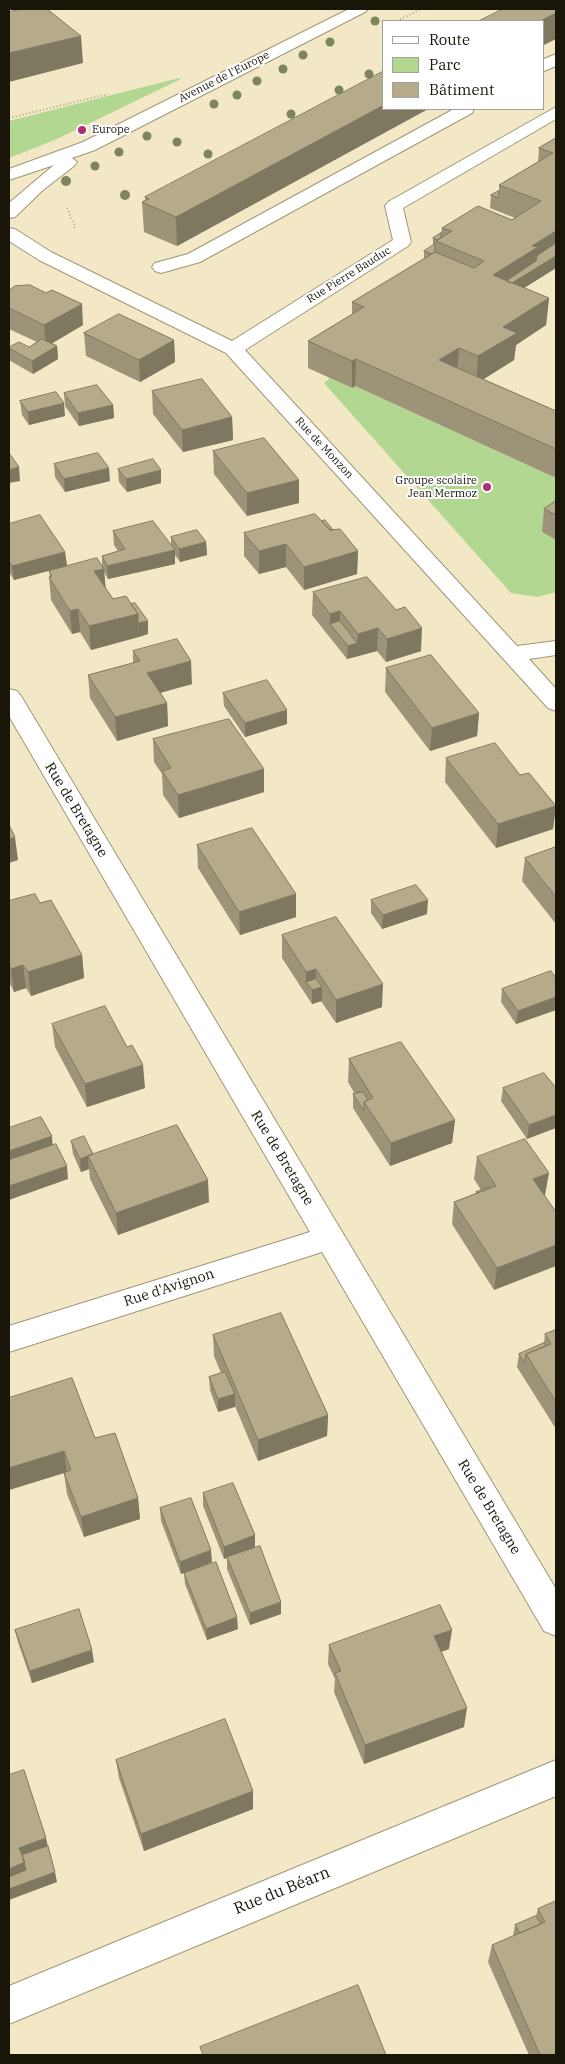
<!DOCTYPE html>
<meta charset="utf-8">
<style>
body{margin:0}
#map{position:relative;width:565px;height:2064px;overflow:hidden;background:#f2e8c6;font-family:"IBM Plex Serif",serif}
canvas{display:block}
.frame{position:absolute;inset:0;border:10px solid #191509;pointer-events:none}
.legend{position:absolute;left:382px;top:20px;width:162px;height:90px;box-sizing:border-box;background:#fff;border:1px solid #a3a19d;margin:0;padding:6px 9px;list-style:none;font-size:15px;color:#191509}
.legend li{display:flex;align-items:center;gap:10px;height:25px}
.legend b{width:25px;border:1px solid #a3a19d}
</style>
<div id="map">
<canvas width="565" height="2064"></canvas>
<div class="frame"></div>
<ul class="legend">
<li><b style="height:6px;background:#fff"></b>Route</li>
<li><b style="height:14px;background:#b1d791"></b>Parc</li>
<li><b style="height:14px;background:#b5ab8b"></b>Bâtiment</li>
</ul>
</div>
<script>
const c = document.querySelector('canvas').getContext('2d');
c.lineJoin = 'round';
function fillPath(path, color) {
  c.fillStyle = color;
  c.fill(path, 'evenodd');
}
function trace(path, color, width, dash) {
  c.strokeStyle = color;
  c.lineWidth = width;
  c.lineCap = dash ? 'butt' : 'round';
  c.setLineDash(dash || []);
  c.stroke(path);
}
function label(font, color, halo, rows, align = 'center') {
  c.font = font + ' "IBM Plex Serif",serif';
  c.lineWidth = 4;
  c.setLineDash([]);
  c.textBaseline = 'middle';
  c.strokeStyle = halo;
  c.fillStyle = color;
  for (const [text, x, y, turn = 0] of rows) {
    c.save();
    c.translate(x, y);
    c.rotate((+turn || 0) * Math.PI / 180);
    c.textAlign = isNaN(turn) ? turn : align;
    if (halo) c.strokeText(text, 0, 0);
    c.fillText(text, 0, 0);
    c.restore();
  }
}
fillPath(new Path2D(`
 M179 78 181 79 57 139 9 158V121Z
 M330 378 351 388 355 386 556 478V522L542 532 556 540V592L538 597 511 593 324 383Z`), '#b1d791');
const minor = new Path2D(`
 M9 9H37L34 12 9 17Z
 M349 9H368L365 12 95 150 72 158 77 162 74 166 43 190 15 217 9 218V203L54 165 9 180V169L83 142Z
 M556 54V66L544 71V59Z
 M556 107V119L403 208 411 242 408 246 245 350 517 646 556 641V655L529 659 556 689V711L548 708 226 353 39 260 9 241V228L15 229 51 252 232 341 393 240 385 206 388 202Z
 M454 109H474L472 113 200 262 161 273 155 271 152 267 155 263 188 254Z
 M9 689 17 691 21 696 556 1589V1636L544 1631 322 1252 9 1352V1326L310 1232 9 716Z
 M556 1760V1796L9 2024V1986Z`);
trace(minor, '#a09677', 2);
trace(new Path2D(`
 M397 21 421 9
 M9 118 108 94
 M67 208 75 226 74 230`), '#aca489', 2, [1, 2.5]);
fillPath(minor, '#fff');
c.fillStyle = '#7d865a';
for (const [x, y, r] of [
 [375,21,4.5],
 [330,42,4.5],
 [303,55,4.5],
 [283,69,4.5],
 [369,74,4.5],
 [257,81,4.5],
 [339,90,4.5],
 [237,95,4.5],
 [214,104,4.5],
 [291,114,4.5],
 [147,136,4.5],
 [177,142,4.5],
 [119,152,4.5],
 [208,154,4.5],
 [95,166,4.5],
 [66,181,5],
 [125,195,5]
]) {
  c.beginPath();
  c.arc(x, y, r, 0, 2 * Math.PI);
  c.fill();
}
fillPath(new Path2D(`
 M384 109H428L177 246 144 232 142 202 145 201V197Z
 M556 138V268L524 288 549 298 546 325 516 345 514 360 483 379 556 411V478L355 386 352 388 308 368V341L352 314V302L424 259V251L433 246V238L441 233 442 228 512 220 515 218 490 208 491 195 499 191V185L538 162 539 148Z
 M9 290 83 325 52 343 57 346 58 359 33 374 9 360V347H29L37 342 9 329Z
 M84 333 174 340 175 362 140 382 86 356Z
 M152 391 232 417 233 440 183 452 153 414Z
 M64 393 113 405 114 418 79 426 65 406Z
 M20 401 65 416 29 425 22 415Z
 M213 451 299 480V503L247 516 214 474Z
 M54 464 110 481 65 492 55 477Z
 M118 469 161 470V483L127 492 119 482Z
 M556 501V540L542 532 544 509Z
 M322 521 358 551 357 574 304 590 286 567 259 574 244 556V533Z
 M9 524 65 552 67 566 14 580 9 572Z
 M113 531 171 546V537L206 542 207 555 180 562 175 555V564L108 579 104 572 105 587 113 599 131 604 148 621V634L91 650 80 632 72 634 51 600 49 577H50L49 571 102 566V556L118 551 114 545Z
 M313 592 421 651 386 662 377 651 347 659 312 615Z
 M133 651 192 684 160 693 167 703 168 726 117 741 90 698 88 675 133 663Z
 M386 668 479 713 477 736 430 751 385 692Z
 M223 693 287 710V724L245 737 224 706Z
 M153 739 264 792 179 818 163 795 162 774 154 762Z
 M446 758 520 775 556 806 553 829 496 848 445 782Z
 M197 845 296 894V917L240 935 198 868Z
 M556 847V924L522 881 525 858Z
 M371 900 427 914 382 929 371 913Z
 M9 901 40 903 82 955 84 978 31 996 26 988 14 992 9 982Z
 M282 935 382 1007 336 1023 321 1001 312 1004 282 958Z
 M556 978V1010L516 1024 501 1002 502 989Z
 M52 1024 145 1088 87 1107 55 1047Z
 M349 1059 455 1120 452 1143 390 1166 353 1108V1094H355L348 1082Z
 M503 1088H556L527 1139 501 1101Z
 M71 1141 93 1154 209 1202 118 1235 90 1179 89 1169 81 1172 73 1154Z
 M477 1157 545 1195 494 1290 452 1224 454 1202 476 1193V1192L481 1190 474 1179Z
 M556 1330V1429L517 1367 519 1354 544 1343 545 1334Z
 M213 1335 328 1415 327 1436 258 1461 235 1406 218 1412 210 1390 209 1377 221 1373 214 1356Z
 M9 1398 95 1438 138 1498 140 1519 84 1537 67 1494 64 1473 9 1490Z
 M203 1493 255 1535V1547L281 1614 250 1625 227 1569V1558L224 1559 203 1506Z
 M160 1508 212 1562 195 1569 238 1629 207 1640 185 1584 184 1573 181 1574 161 1521Z
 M15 1630 94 1662 32 1683 18 1642Z
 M329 1645 449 1649 441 1652 464 1727 364 1764 334 1692 335 1679 328 1664Z
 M116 1760 253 1809 144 1851 119 1778Z
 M556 1901V2055H529L488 1962 492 1945 513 1936 515 1925 536 1916 538 1909Z`), '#9c9378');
fillPath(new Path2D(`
 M556 13V39L544 45V21H540Z
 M81 36 83 63 9 82V53Z
 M384 105V109H428L177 246 176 217Z
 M556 231V268L508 298 493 275 532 246Z
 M549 298 546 325 516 345 514 360 476 384 478 356 503 327Z
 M82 304 83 325 46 347 44 325Z
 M174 340 175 362 140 382 139 360Z
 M57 346 58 359 33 374 32 361Z
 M459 348 457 375 439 360Z
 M356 359 355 386 352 388V361Z
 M64 403 65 416 29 425 28 412Z
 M113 405 114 418 79 426 78 413Z
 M232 417 233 440 183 452 182 430Z
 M19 467 20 481 9 483V470Z
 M109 468 110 481 65 492 64 479Z
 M161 470V483L127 492 126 479Z
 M299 480V503L247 516V493Z
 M206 542 207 555 180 562 179 549Z
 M286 544V567L259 574V551Z
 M175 550V564L108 579 107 566Z
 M358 551 357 574 304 590V567Z
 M65 552 67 566 14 580 12 566Z
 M104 569 106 592 94 571Z
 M78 609 80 632 72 634 70 611Z
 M340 611V634L330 624V614Z
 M138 614 139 637 91 650 89 626Z
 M148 621V634L139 637 138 623Z
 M378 628 377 651 347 659 348 646 357 643 358 634Z
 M422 628 421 651 386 662 387 639Z
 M191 661 192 684 148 696 147 673Z
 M167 703 168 726 117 741 115 717Z
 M287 710V724L245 737V723Z
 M479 713 477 736 430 751 432 728Z
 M264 769V792L179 818 178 795Z
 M556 806 553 829 496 848 498 824Z
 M15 837 18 860 9 863V839Z
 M296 894V917L240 935 239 912Z
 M428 900 427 914 382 929 383 915Z
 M82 955 84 978 31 996 28 972Z
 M23 965 26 988 14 992 11 969Z
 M316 969V989L322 987V1001L312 1004V990L306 982V972Z
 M383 984 382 1007 336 1023V1000Z
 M556 997V1010L516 1024 518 1011Z
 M143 1065 145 1088 87 1107 85 1084Z
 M556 1115V1128L527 1139 529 1125Z
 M455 1120 452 1143 390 1166 391 1143Z
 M52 1136 53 1150 9 1165V1151Z
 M88 1156 89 1169 81 1172 80 1159Z
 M67 1166 68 1179 9 1200V1186Z
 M549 1173 545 1195 530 1201 533 1179Z
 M208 1180 209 1202 118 1235 116 1213Z
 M556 1245V1266L494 1290 497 1268Z
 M235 1394V1407L218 1412V1399Z
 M328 1415 327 1436 258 1461V1440Z
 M64 1451 67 1472 9 1490V1468Z
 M138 1498 140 1519 84 1537 81 1517Z
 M255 1535V1547L224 1559V1547Z
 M211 1550 212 1562 181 1574 180 1562Z
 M281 1602V1614L250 1625V1613Z
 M237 1617 238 1629 207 1640 206 1629Z
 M452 1630 449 1649 432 1655 434 1636Z
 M92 1650 94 1662 32 1683 30 1671Z
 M467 1708 464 1727 364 1764 365 1745Z
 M253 1791V1809L144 1851 141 1834Z
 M46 1838 50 1856 29 1880 9 1888V1869L19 1848Z
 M55 1872 57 1882 9 1900V1889Z`), '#7f7861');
const building = new Path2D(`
 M23 9H47L81 36 9 53V12Z
 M503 9H556V13L540 21H479Z
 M384 71V105L176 217 142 202 149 199 145 197Z
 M556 138V231L532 246 538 247 493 275 549 298 503 327 517 333 478 356 459 348 439 360 556 411V449L356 359 352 361 308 341 364 307 352 302 435 252 474 268 484 261 436 241 452 231 442 228 478 206 512 220 541 201 499 185 553 153 539 148Z
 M499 191 498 198 491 195Z
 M441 233V238L438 240 433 238Z
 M556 243V256L512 283 506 281 536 261 537 256Z
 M435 244V252L432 254 424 251Z
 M30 285 46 293 52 290 82 304 44 325 9 308V290L15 286Z
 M119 314 174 340 139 360 84 333Z
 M42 339 57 346 32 361 9 348V347L19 342 29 347Z
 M202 379 232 417 182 430 152 391Z
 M97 385 113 405 78 413 64 393Z
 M56 392 64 403 28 412 20 401Z
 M264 438 299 480 247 493 213 451Z
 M9 453 19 467 9 470Z
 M98 453 109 468 64 479 54 464Z
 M153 459 161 470 126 479 118 469Z
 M556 501V515L544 509Z
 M315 514 330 530 340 529 358 551 304 567 286 544 259 551 244 533Z
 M40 515 65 552 12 566 9 561V524Z
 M325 520 333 530H330L322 521Z
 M153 521 175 550 107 566 102 556 125 549 113 531Z
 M197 530 206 542 179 549 171 537Z
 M97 558 104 569 94 571 113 599 126 596 138 614 89 626 78 609 70 611 49 577 52 576 49 571Z
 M367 577 396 610 405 607 422 628 387 639 378 628 358 634 340 611 330 614 313 592Z
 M135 603 148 621 138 623V614L131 604Z
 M340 621 357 643 348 646 330 624Z
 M177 639 191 661 147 673 167 703 115 717 88 675 140 661 133 651Z
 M431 655 479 713 432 728 386 668Z
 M267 680 287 710 245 723 223 693Z
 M229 719 264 769 178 795 162 771 171 768 153 739Z
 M495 743 520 775 529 773 556 806 498 824 446 758Z
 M9 825 15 837 9 839Z
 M252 828 296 894 239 912 197 845Z
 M556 847V897L525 858Z
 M416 885 428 900 383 915 371 900Z
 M35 894 40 903 51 900 82 955 28 972 23 965 11 969 9 965V901Z
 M336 917 383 984 336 1000 316 969 306 972 282 935Z
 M551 971 556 978V997L518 1011 502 989Z
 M316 979 322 987 312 990 306 982Z
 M105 1006 127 1047 132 1045 143 1065 85 1084 52 1024Z
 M401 1042 455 1120 391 1143 364 1102 373 1098 349 1059Z
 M544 1073 556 1088V1087V1115L529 1125 503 1088Z
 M363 1092 368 1100 364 1102V1111L353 1094Z
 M41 1117 52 1136 9 1151V1128Z
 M177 1125 208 1180 116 1213 88 1156Z
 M84 1136 93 1154 80 1159 71 1141Z
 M525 1139 549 1173 533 1179 556 1212V1245L497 1268 454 1202 496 1186 477 1157Z
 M56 1144 67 1166 9 1186V1160Z
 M489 1187 490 1188 477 1193 476 1192Z
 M281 1313 328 1415 258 1440 213 1335Z
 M556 1330V1402L526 1354 551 1344 545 1334Z
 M544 1343 546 1346 526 1354 524 1363 519 1354Z
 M225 1372 235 1394 218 1399 209 1377Z
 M72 1378 95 1438 115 1433 138 1498 81 1517 64 1473 71 1470 64 1451 9 1468V1398Z
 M233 1483 255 1535 224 1547 203 1493Z
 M191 1498 211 1550 180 1562 160 1508Z
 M260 1546 281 1602 250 1613 227 1557Z
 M216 1562 237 1617 206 1629 184 1573Z
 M440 1605 452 1630 434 1636 467 1708 365 1745 335 1673 341 1671 329 1645Z
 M79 1609 92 1650 30 1671 15 1630Z
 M225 1719 253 1791 141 1834 116 1760Z
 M24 1770 46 1838 19 1848 25 1862 9 1869V1775Z
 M48 1846 55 1872 9 1889V1877L26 1870 22 1855Z
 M556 1901V2055H540L492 1945 545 1922 538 1909Z
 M536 1916 541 1924 520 1933 515 1925Z
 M358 1985 386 2055H203L200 2047Z`);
fillPath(building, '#b5ab8b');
trace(building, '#7f7861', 1);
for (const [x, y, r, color] of [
 [82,130,5,"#b12d76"],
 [487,487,5,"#b12d76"]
]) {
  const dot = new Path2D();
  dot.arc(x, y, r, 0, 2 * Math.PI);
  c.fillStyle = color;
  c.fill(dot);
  trace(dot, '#fff', 2);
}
label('11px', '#191509', '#fff', [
 ["Avenue de l'Europe",224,77,-27],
 ["Rue Pierre Bauduc",349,275,-32],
 ["Rue de Monzon",324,448,47]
]);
label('11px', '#191509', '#fff', [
 ["Europe",92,130],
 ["Groupe scolaire",477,481,"right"],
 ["Jean Mermoz",477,494,"right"]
], 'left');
label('14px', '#191509', '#fff', [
 ["Rue de Bretagne",76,810,59],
 ["Rue de Bretagne",282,1158,59],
 ["Rue d'Avignon",169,1288,-18],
 ["Rue de Bretagne",489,1507,59]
]);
label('16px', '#191509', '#fff', [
 ["Rue du Béarn",282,1891,-22]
]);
</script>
